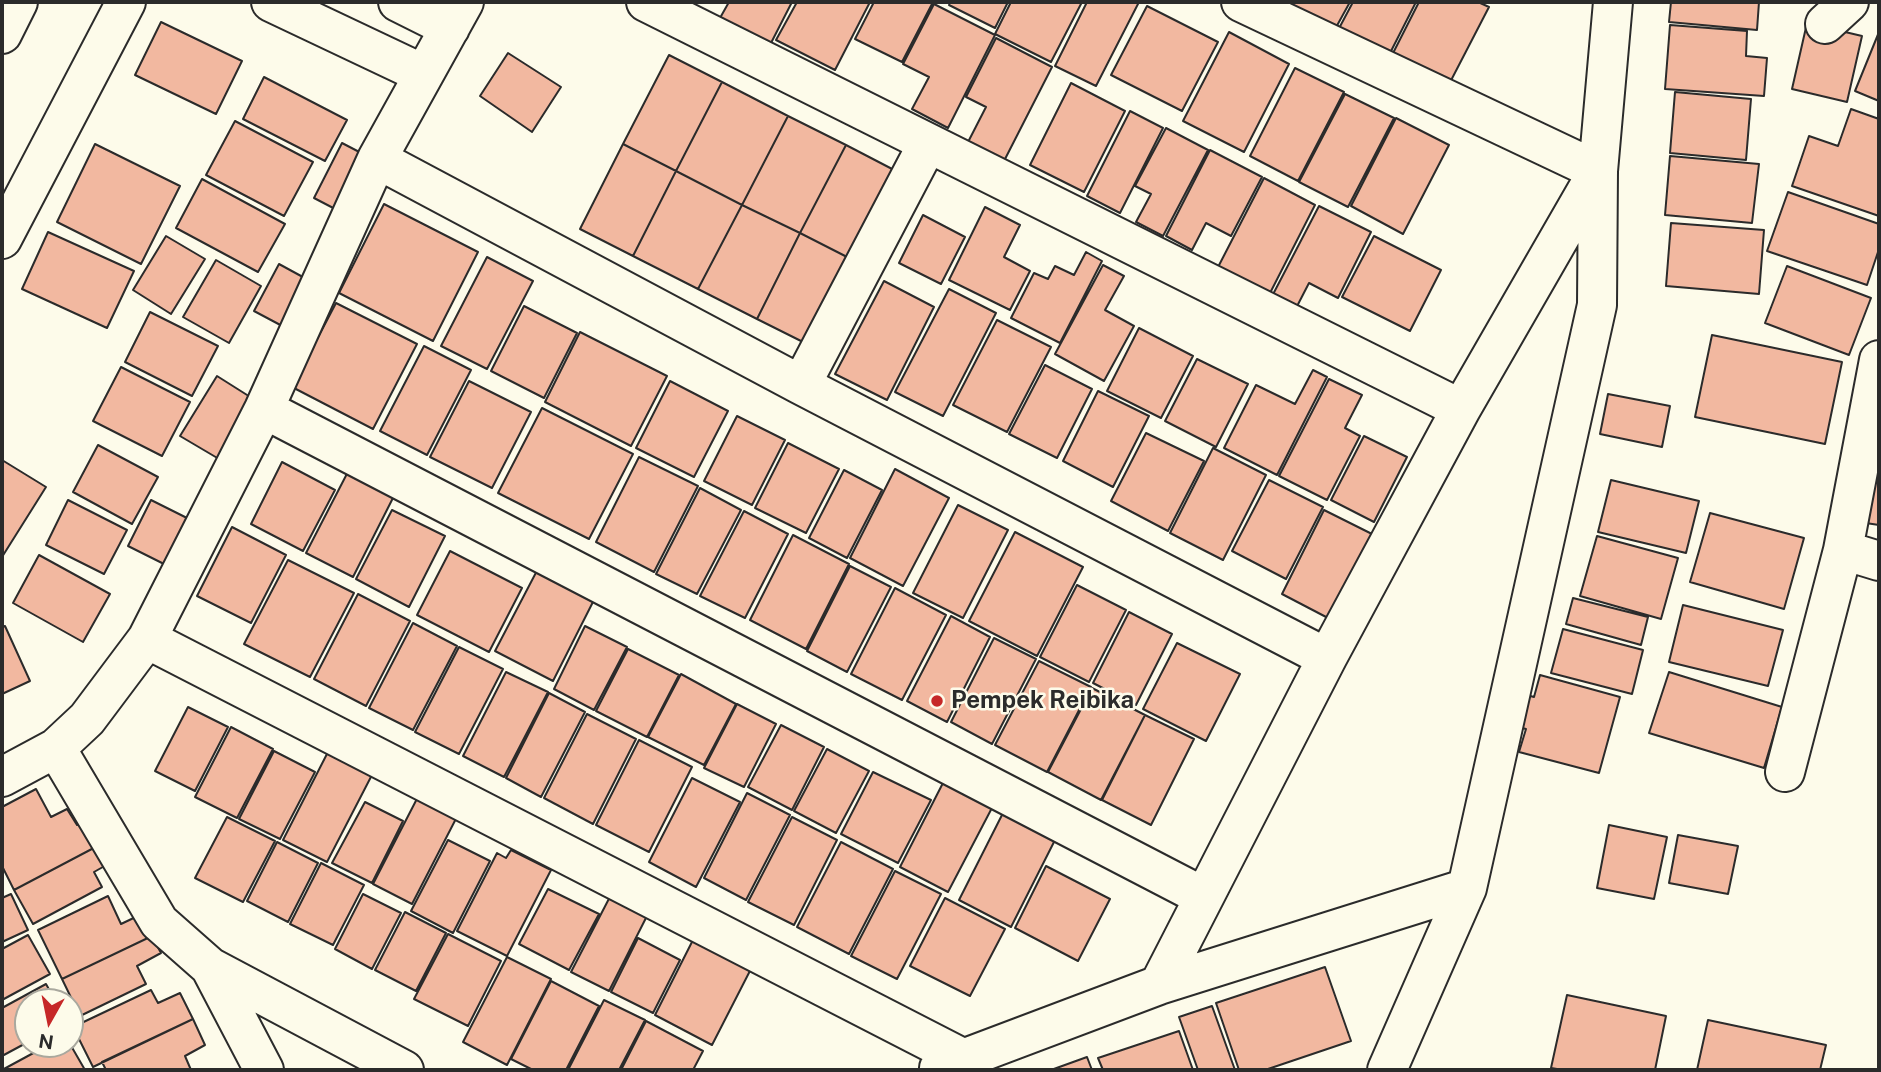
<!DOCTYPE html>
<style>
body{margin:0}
#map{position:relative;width:1881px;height:1072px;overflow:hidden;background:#fdfbea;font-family:"Public Sans",sans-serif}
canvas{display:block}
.frame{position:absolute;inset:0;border:4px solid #2b2b2b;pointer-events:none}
.north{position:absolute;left:14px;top:988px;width:70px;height:70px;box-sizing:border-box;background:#fdfbea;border:2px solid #a9a89e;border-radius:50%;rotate:189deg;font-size:19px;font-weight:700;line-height:28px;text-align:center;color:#2b2b2b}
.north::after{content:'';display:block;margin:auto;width:24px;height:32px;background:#c62828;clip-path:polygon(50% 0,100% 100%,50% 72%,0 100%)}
</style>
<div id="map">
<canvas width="1881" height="1072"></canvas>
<div class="frame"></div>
<div class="north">N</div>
</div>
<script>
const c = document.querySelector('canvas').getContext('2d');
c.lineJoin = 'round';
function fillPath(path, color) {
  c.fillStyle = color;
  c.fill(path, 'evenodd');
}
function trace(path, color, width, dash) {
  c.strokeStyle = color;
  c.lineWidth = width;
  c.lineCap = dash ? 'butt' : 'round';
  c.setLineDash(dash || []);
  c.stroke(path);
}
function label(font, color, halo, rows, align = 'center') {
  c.font = font + ' "Public Sans",sans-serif';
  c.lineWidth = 5;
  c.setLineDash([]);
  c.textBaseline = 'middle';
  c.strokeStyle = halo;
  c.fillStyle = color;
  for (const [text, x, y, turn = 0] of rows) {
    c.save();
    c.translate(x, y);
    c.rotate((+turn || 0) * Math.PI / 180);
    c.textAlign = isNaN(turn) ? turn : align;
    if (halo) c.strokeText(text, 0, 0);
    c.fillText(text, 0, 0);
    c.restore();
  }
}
const building = new Path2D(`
 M729 2H792L771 43 720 18Z
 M797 2H870L835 70 776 40Z
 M874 2H933L902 62 855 39Z
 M951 2H1008L995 28 949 5Z
 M1011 2H1082L1051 62 995 34Z
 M1087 2H1139L1096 86 1055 66Z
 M1289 2H1350L1334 31 1287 6Z
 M1353 2H1416L1387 59 1336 34Z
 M1419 2H1478L1489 7 1445 92 1388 63Z
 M1671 2H1759L1757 30 1669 22Z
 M934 4 995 35 948 128 912 109 929 77 903 64Z
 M1147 6 1218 42 1182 111 1111 75Z
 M161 22 242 61 216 114 135 75Z
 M1807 23 1862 36 1847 102 1792 89Z
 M1670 25 1747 31 1746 56 1767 58 1764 96 1665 89Z
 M1229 32 1289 64 1244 152 1183 121Z
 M1879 32V101L1855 91Z
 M996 38 1052 67 1003 163 966 146 986 107 966 97Z
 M508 53 561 87 532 132 480 96Z
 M669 55 722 82 676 171 623 144Z
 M1295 68 1344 92 1298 181 1250 156Z
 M264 77 347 120 325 161 243 119Z
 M722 82 788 116 742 205 676 171Z
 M1071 83 1125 111 1084 192 1030 165Z
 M1675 92 1751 99 1746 160 1670 153Z
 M1345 94 1394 118 1348 207 1299 182Z
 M1851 109 1879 119V216L1792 186 1809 136 1838 146Z
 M1130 111 1163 128 1120 213 1087 196Z
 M788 116 846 145 800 233 742 205Z
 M1396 118 1449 145 1403 234 1351 206Z
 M235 121 313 162 284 216 206 175Z
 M1166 128 1208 150 1163 236 1136 222 1151 194 1135 186Z
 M342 143 367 156 339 211 314 198Z
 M95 144 180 186 141 264 57 222Z
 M623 144 676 171 633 256 580 229Z
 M846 145 896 171 851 259 800 233Z
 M1210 150 1262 177 1231 236 1206 223 1192 250 1166 236Z
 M1670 156 1759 164 1752 223 1665 215Z
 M676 171 742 205 698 289 633 256Z
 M1264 178 1315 205 1268 297 1216 271Z
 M202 179 285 224 258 272 176 228Z
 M1788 192 1879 224V249L1867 285 1767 251Z
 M384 204 478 252 433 341 339 293Z
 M742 205 800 233 757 319 698 289Z
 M1319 206 1371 232 1338 298 1309 283 1293 314 1269 302Z
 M985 207 1020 225 1004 257 1030 271 1010 310 949 280Z
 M923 215 965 237 941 284 899 263Z
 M1671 223 1764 230 1759 294 1666 286Z
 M48 232 134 271 107 328 22 289Z
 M800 233 851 259 807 344 757 319Z
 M166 236 205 259 171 314 133 290Z
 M1374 236 1441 270 1410 331 1342 297Z
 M1086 252 1102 261 1060 343 1011 318 1034 273 1048 279 1055 266 1074 275Z
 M487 257 533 281 487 369 441 346Z
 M216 260 261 286 229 343 183 317Z
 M279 264 312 282 286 328 254 311Z
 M1103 265 1124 276 1105 310 1134 326 1104 381 1055 354Z
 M1787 266 1871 298 1849 355 1765 323Z
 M884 281 934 307 887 400 835 374Z
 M949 289 996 313 943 416 895 392Z
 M336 303 417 344 373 429 292 387Z
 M524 306 577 333 544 398 491 371Z
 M150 312 218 346 192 396 125 362Z
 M997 320 1051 347 1007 432 953 405Z
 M1139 328 1193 356 1161 418 1107 391Z
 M580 332 667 376 631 446 545 402Z
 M1712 335 1842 362 1825 444 1695 417Z
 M424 346 471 370 427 455 380 431Z
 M1197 359 1248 384 1216 447 1165 421Z
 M1045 365 1092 389 1057 458 1009 434Z
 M121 367 190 402 162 456 93 421Z
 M1313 370 1327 377 1277 475 1224 448 1256 385 1295 404Z
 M217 376 255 400 219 459 180 436Z
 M1329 379 1362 395 1345 428 1360 436 1327 500 1279 476Z
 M469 381 531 412 492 488 430 457Z
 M670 381 728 411 694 477 636 448Z
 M1098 391 1149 416 1113 487 1063 461Z
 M1608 394 1670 406 1662 447 1600 434Z
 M1879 401V525L1859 522Z
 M542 408 633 454 589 539 498 493Z
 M737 416 785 440 752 505 704 481Z
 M1146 433 1204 461 1168 531 1111 501Z
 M1364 436 1407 457 1374 522 1331 500Z
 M788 443 839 469 806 533 755 508Z
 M98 445 158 477 132 524 73 492Z
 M1213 448 1266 475 1223 560 1170 533Z
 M639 457 698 486 654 572 596 542Z
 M2 460 46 487 2 557Z
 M282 462 335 490 303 551 251 524Z
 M352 464 398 488 353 577 306 553Z
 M895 469 949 498 903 586 850 558Z
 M844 470 882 490 847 558 809 538Z
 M1269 480 1323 507 1286 579 1232 551Z
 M1611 480 1699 501 1686 553 1598 532Z
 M700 488 741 510 697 594 656 574Z
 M68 500 127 530 104 574 46 545Z
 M151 500 193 521 170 567 128 546Z
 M958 505 1008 530 963 618 913 593Z
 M392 510 445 536 409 607 356 579Z
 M1324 510 1372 534 1328 618 1282 594Z
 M744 511 788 534 745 618 700 596Z
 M1710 513 1804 538 1784 609 1690 582Z
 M232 527 286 555 251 623 197 596Z
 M1015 532 1083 567 1037 656 969 621Z
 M793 535 849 564 806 649 750 620Z
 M1597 536 1678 558 1661 619 1580 596Z
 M450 551 522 588 489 652 417 615Z
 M39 555 110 594 83 642 13 603Z
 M288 560 354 593 310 677 244 644Z
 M541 563 598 592 553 681 495 651Z
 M850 566 891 587 847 672 807 651Z
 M1077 585 1126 610 1089 682 1040 657Z
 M895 588 946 615 902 700 851 674Z
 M358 594 410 621 366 706 314 679Z
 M1573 598 1648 617 1641 645 1566 624Z
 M1683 605 1783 630 1768 686 1669 662Z
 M1129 612 1172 634 1136 705 1093 683Z
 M951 616 990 637 947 722 907 701Z
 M413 623 457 646 413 730 369 708Z
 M5 626 30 681 2 694V627Z
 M585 626 627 647 594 710 554 689Z
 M1563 629 1643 650 1632 694 1551 673Z
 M994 638 1036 659 992 744 951 722Z
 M1177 643 1240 674 1206 741 1143 709Z
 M459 647 503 669 459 754 415 732Z
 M628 649 679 675 647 737 596 711Z
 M1039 661 1091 687 1047 772 995 745Z
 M506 672 548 692 504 777 463 756Z
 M1669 672 1782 707 1764 768 1649 733Z
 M681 674 736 704 704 765 648 737Z
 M1540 675 1620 697 1599 773 1519 752 1526 729 1507 724 1516 692 1534 697Z
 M1092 688 1145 715 1101 800 1048 772Z
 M549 693 585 712 541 797 506 778Z
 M737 704 776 724 744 787 704 768Z
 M188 707 228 727 195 791 155 771Z
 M587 714 636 739 593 824 544 798Z
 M1145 715 1194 739 1151 825 1102 800Z
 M781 725 824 747 792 810 748 787Z
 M231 727 273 749 237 818 195 797Z
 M639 740 692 767 649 852 596 825Z
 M330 748 374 771 327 862 283 840Z
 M827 749 869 771 836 833 794 811Z
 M274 751 315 772 280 839 239 819Z
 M873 772 931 800 898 863 841 834Z
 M692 778 740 802 696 887 649 862Z
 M945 779 994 804 948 892 900 867Z
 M36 789 51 817 67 809 77 825 94 817 107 841 14 890 2 866V807Z
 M422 789 461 809 412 904 373 884Z
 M747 793 790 815 746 900 704 878Z
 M365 802 403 821 372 883 332 863Z
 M1004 811 1056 838 1011 927 959 900Z
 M227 817 275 841 243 902 195 878Z
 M792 817 837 840 794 925 748 902Z
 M1609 825 1667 837 1654 899 1597 888Z
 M1678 835 1738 846 1728 894 1669 883Z
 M448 840 490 861 453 933 411 911Z
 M107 841 117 859 94 872 102 887 33 924 14 890Z
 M277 842 318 863 288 922 247 901Z
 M841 842 893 869 849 954 797 927Z
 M511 850 551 870 507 956 457 931 497 853 506 858Z
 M321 863 364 885 333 945 290 924Z
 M1046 866 1110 899 1078 961 1015 928Z
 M895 871 941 894 897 979 851 956Z
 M548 889 599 914 569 970 519 944Z
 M614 889 651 908 609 991 571 972Z
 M11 894 28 930 2 942V898Z
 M363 894 401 913 372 969 335 949Z
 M108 896 121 924 142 914 152 936 62 979 38 930Z
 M945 898 1005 929 970 996 910 966Z
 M405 912 446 933 416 991 375 970Z
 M448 934 501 961 468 1026 414 999Z
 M696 934 754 963 712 1045 655 1015Z
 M28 935 50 974 2 1000V949Z
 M152 936 161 953 137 966 146 984 80 1016 62 979Z
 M638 938 680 960 653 1013 611 992Z
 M507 957 551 979 507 1065 463 1042Z
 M1325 967 1351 1041 1265 1070H1239L1216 1003Z
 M551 981 599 1006 566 1070H533L511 1059Z
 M46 984 56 1002H28V1042L2 1056V1008Z
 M151 990 158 1003 180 993 193 1019 93 1067 73 1027Z
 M1567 995 1666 1016 1655 1070H1563L1551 1068Z
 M604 1000 645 1020 619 1070H568Z
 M1212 1006 1235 1070H1198L1179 1017Z
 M193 1019 205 1045 185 1056 191 1070H106L102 1062Z
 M1708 1020 1826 1045 1820 1070H1697Z
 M646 1021 703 1051 693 1070H621Z
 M1179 1031 1193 1070H1103L1098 1058Z
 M50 1044H70L85 1070H2Z
 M1087 1057 1092 1070H1051Z`);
fillPath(building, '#f2b8a0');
trace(building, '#2b2b2b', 2);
const street = new Path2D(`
 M271 2 423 74
 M398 2 450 28
 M646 2 1461 409
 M1825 24 1849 2
 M2 34 18 2
 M377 159 801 385 1327 658
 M2 239 126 2
 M801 385 928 143
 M264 409 1204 897
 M1843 550 1879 561
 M147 639 962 1058
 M56 748 159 922 210 967 264 1070
 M1785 772 1843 550 1879 360
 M2 777 56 748 87 719 147 639 264 409 377 159 464 2
 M210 967 404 1070
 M1159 985 1327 658 1461 409 1598 171 1241 2
 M939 1068 1159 985 1467 888
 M1387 1070 1467 888 1597 305 1598 171 1613 2`);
trace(street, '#2b2b2b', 42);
trace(street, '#fdfbea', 38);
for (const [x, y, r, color] of [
 [937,701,7,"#c62828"]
]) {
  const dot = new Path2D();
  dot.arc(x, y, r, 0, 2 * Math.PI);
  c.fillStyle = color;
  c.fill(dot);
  trace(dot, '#fdfbea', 2.5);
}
label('bold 24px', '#2b2b2b', '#fdfbea', [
 ["Pempek Reibika",951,701]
], 'left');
</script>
